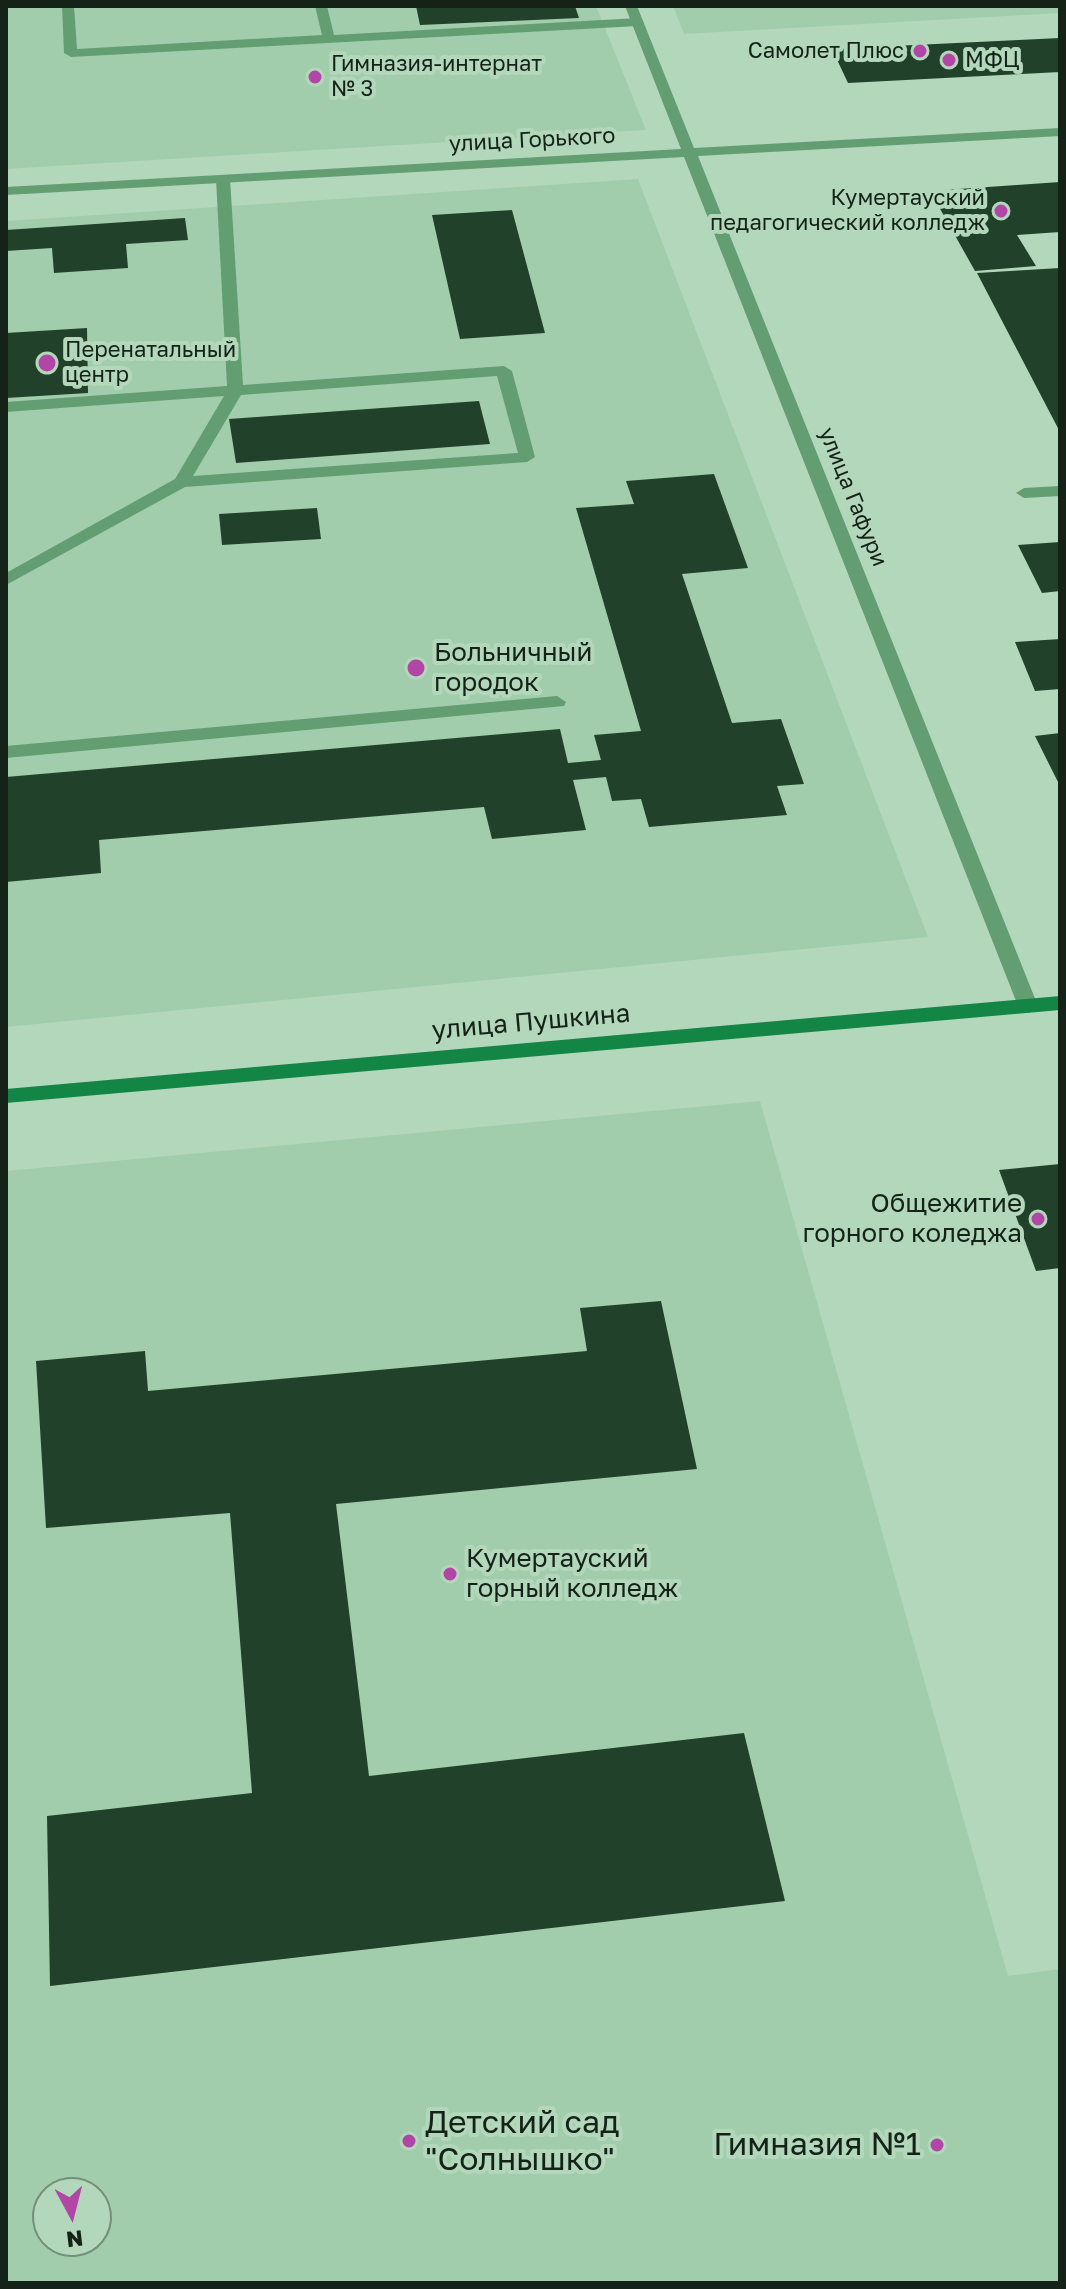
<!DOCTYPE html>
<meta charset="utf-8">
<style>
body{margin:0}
#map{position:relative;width:1066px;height:2289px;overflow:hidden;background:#b3d7bb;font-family:"Golos Text",sans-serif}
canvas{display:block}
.frame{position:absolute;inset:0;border:8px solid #142218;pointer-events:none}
.north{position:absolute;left:32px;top:2177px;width:80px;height:80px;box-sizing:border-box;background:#b3d7bb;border:2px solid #738f7a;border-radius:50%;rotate:173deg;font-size:22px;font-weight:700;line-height:32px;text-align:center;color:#142218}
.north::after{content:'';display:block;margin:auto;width:28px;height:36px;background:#b246a7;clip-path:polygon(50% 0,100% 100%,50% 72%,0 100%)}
</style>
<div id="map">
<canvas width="1066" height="2289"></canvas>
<div class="frame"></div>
<div class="north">N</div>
</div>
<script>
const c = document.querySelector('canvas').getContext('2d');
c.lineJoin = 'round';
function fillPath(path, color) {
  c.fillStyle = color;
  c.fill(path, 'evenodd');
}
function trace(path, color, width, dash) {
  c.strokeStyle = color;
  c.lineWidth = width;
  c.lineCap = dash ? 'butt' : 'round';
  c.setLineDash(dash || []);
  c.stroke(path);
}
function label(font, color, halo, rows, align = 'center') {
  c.font = font + ' "Golos Text",sans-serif';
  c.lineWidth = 8;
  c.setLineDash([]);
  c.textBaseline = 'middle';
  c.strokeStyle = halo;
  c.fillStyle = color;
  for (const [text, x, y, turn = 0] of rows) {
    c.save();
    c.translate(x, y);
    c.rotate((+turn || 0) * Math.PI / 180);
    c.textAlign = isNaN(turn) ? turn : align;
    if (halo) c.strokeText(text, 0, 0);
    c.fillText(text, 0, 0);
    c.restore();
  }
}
fillPath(new Path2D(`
 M6 6H596L646 130 6 169Z
 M673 6H1060V13L684 34Z
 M638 179 928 937 6 1027V221Z
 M760 1101 1008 1976 1060 1969V2283H6V1171ZM48 2193H96V2241H48Z`), '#a2cdac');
fillPath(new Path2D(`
 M416 6H575L579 18 420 25Z
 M1060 38V72L848 83 832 49Z
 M1060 182V232L1017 235 1036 266 975 271 930 191Z
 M512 210 545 333 460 339 432 215Z
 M185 218 188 240 126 244 128 268 54 273 52 248 6 251V230Z
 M1060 268V432L977 273Z
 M87 328 88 393 6 398V333Z
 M479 401 490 444 236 463 229 419Z
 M714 474 748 568 682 574 732 723 781 719 804 784 777 786 787 815 649 827 641 799 612 801 606 777 573 780 586 830 492 839 484 807 99 840 101 873 6 882V777L560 729 568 763 601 760 594 735 641 731 576 508 634 504 626 481Z
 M317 508 321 539 222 545 219 514Z
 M1060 542V591L1042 593 1018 545Z
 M1060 639V689L1035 691 1015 642Z
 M1060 733V786L1035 736Z
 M1060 1164V1268L1036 1271 999 1170Z
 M661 1301 697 1469 336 1504 369 1776 744 1733 785 1901 50 1986 47 1816 252 1793 230 1513 46 1528 36 1361 145 1351 148 1391 587 1351 580 1308Z`), '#22412b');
fillPath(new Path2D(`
 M62 6H74L77 49 322 35 315 6H327L334 35 638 18 644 22 638 26 71 57 64 53Z
 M223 175 230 179 243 385 504 366 512 371 535 457 527 462 185 487 6 585V573L175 479 224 396 6 412V402L227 386 216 179ZM497 376 518 453 193 476 241 395Z
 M1060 486V496L1024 498 1016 493 1024 488Z
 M557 696 566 702 564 706 6 758V746Z`), '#629e72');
fillPath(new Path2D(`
 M625 6H637L694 148 1060 128V136L698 156 1038 1006 1035 1011 1028 1013 1018 1006 684 157 6 195V187L681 149Z`), '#629e72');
fillPath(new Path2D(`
 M1060 996V1010L6 1103V1089Z`), '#138545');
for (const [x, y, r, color] of [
 [920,51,8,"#b246a7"],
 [949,60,8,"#b246a7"],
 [315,77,8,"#b246a7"],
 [1001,211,8,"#b246a7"],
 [47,363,10,"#b246a7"],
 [416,668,10,"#b246a7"],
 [1038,1219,8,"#b246a7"],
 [450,1574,8,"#b246a7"],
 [409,2141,8,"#b246a7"],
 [937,2145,8,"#b246a7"]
]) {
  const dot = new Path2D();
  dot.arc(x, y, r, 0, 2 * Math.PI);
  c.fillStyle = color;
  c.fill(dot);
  trace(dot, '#b3d7bb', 3);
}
label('22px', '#142218', '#b3d7bb', [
 ["Самолет Плюс",904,51,"right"],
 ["МФЦ",965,60],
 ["Гимназия-интернат",331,64],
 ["№ 3",331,89],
 ["Кумертауский",985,198,"right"],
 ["педагогический колледж",985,223,"right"],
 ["Перенатальный",65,350],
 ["центр",65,375]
], 'left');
label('22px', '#142218', '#b3d7bb', [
 ["улица Горького",532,140,-3],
 ["улица Гафури",853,497,68]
]);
label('26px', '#142218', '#b3d7bb', [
 ["Больничный",434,653],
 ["городок",434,683],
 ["Общежитие",1022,1204,"right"],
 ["горного коледжа",1022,1234,"right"],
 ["Кумертауский",466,1559],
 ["горный колледж",466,1589]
], 'left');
label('26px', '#142218', '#b3d7bb', [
 ["улица Пушкина",531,1022,-5]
]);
label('32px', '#142218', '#b3d7bb', [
 ["Детский сад",425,2123],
 ["\"Солнышко\"",425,2160],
 ["Гимназия №1",921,2145,"right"]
], 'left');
</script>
